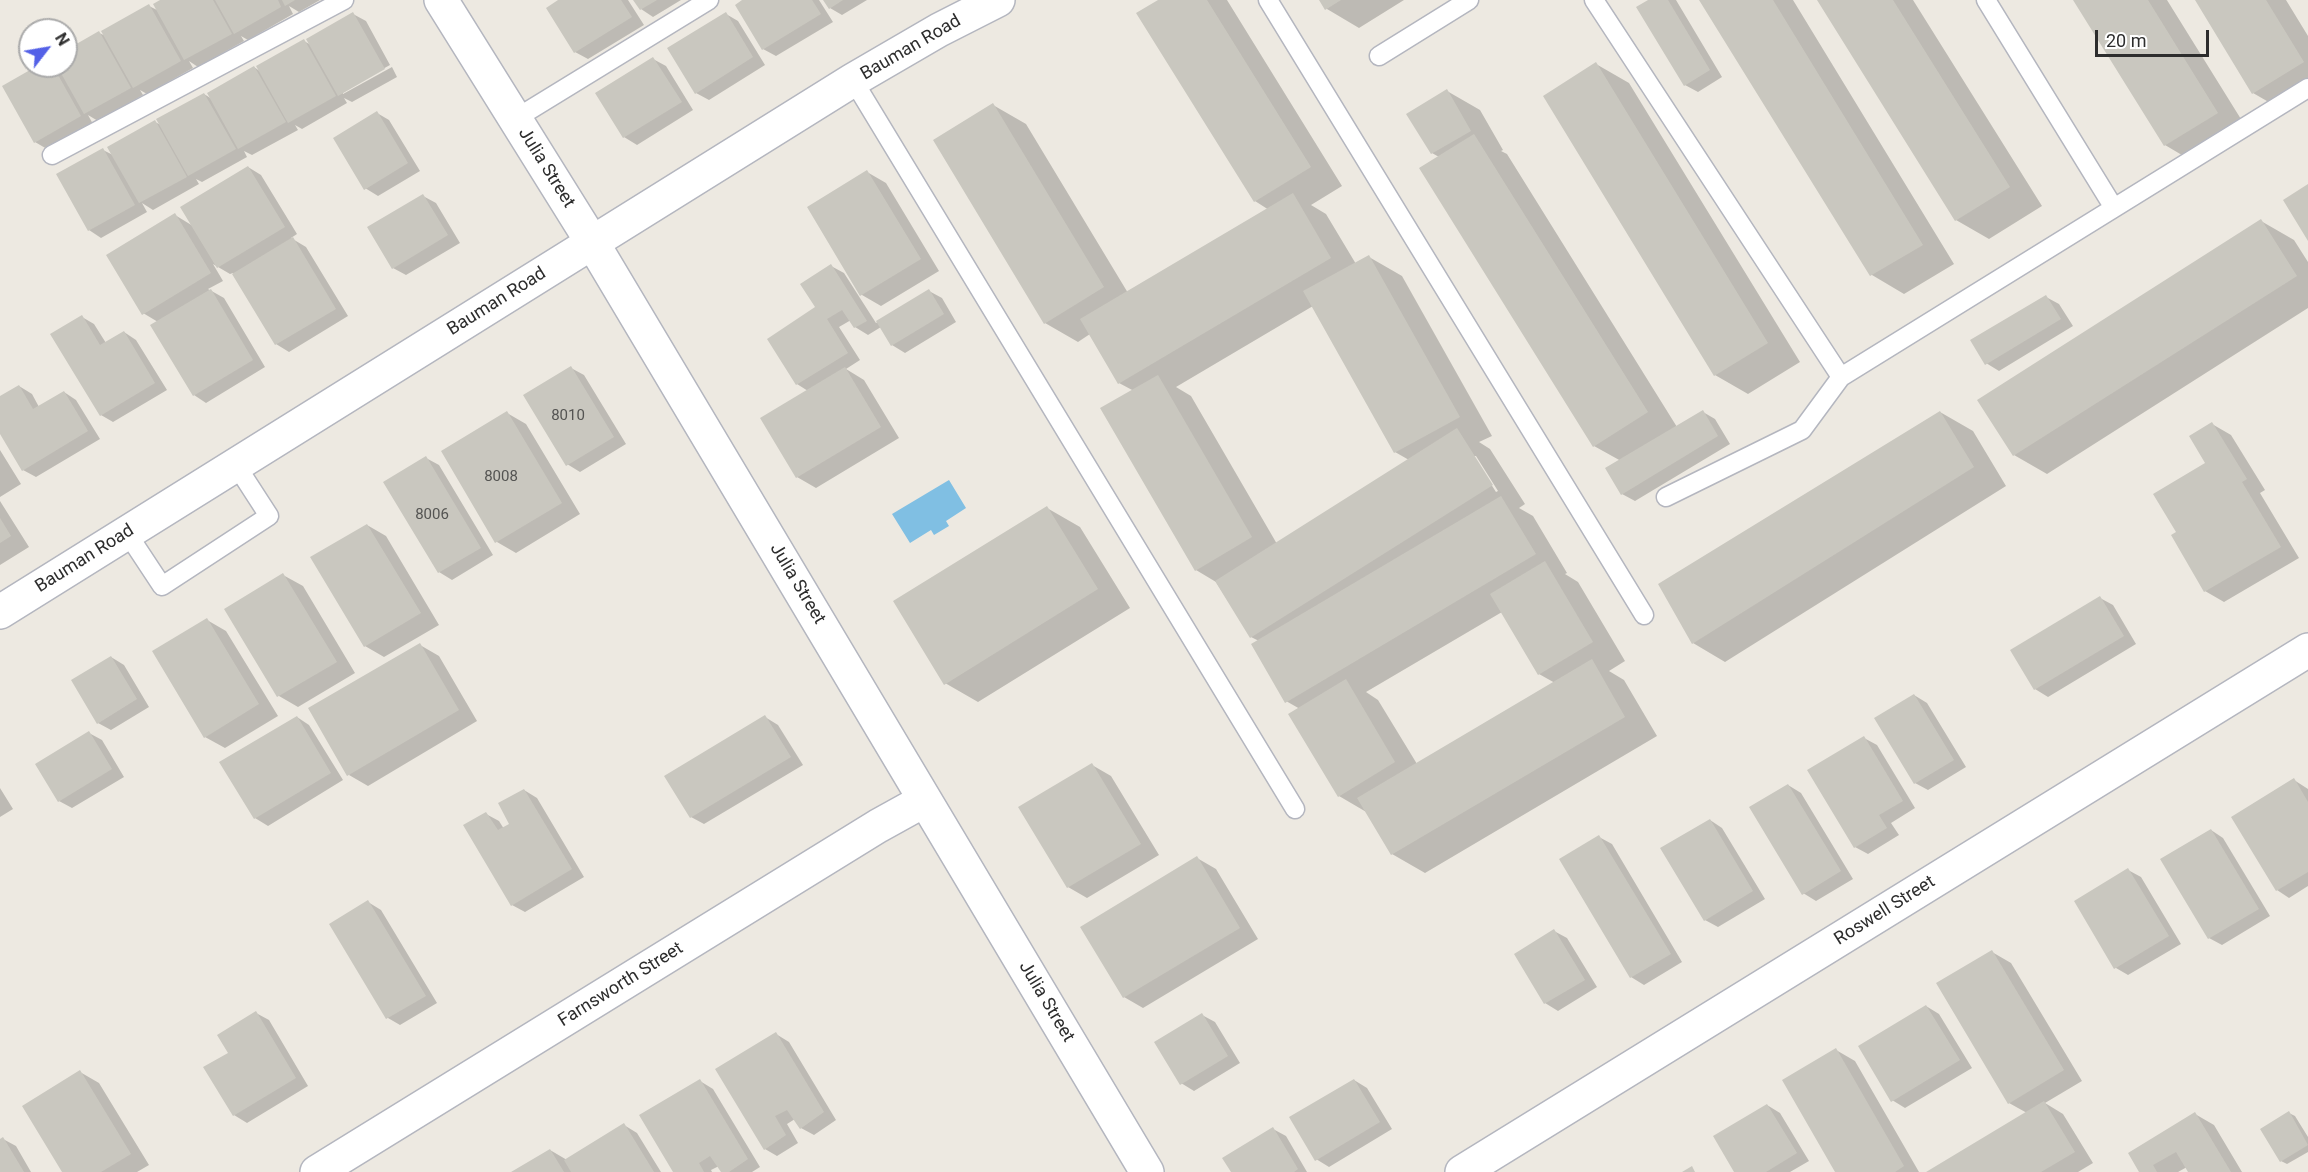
<!DOCTYPE html>
<style>
body{margin:0}
#map{position:relative;width:2308px;height:1172px;overflow:hidden;background:#ede9e1;font-family:Roboto,sans-serif}
canvas{display:block}
.north{position:absolute;left:18px;top:18px;width:60px;height:60px;box-sizing:border-box;background:#fff;border:2px solid #ababab;border-radius:50%;rotate:59deg;font-size:16px;font-weight:700;line-height:24px;text-align:center;color:#2d2d2d}
.north::after{content:'';display:block;margin:auto;width:21px;height:27px;background:#5461e7;clip-path:polygon(50% 0,100% 100%,50% 72%,0 100%)}
.scale{position:absolute;left:2095px;top:30px;width:114px;height:27px;box-sizing:border-box;border:3px solid #2d2d2d;border-top:0;padding-left:8px;font-size:18px;line-height:21px;white-space:nowrap;color:#2d2d2d;-webkit-text-stroke:4px #fff;paint-order:stroke}
</style>
<div id="map">
<canvas width="2308" height="1172"></canvas>
<div class="north">N</div>
<div class="scale">20 m</div>
</div>
<script>
const c = document.querySelector('canvas').getContext('2d');
c.lineJoin = 'round';
function fillPath(path, color) {
  c.fillStyle = color;
  c.fill(path, 'evenodd');
}
function trace(path, color, width, dash) {
  c.strokeStyle = color;
  c.lineWidth = width;
  c.lineCap = dash ? 'butt' : 'round';
  c.setLineDash(dash || []);
  c.stroke(path);
}
function label(font, color, halo, rows, align = 'center') {
  c.font = font + ' Roboto,sans-serif';
  c.lineWidth = 6;
  c.setLineDash([]);
  c.textBaseline = 'middle';
  c.strokeStyle = halo;
  c.fillStyle = color;
  for (const [text, x, y, turn = 0] of rows) {
    c.save();
    c.translate(x, y);
    c.rotate((+turn || 0) * Math.PI / 180);
    c.textAlign = isNaN(turn) ? turn : align;
    if (halo) c.strokeText(text, 0, 0);
    c.fillText(text, 0, 0);
    c.restore();
  }
}
fillPath(new Path2D(`
 M949 480 966 508 946 521 949 526 934 535 931 530 910 543 892 514Z`), '#80bfe3');
fillPath(new Path2D(`
 M163 0H320L299 12 289 6 293 14 248 40 241 36 244 41 198 67 189 61 193 68 147 94 140 90 143 95 98 121 88 115 93 124 47 149 35 142 40 66H66V51L99 33 106 36 149 6 159 11Z
 M561 0H628L644 25 588 59 575 52Z
 M635 0H681L653 17 641 9Z
 M745 0H819L833 22 776 56 763 49Z
 M825 0H867L842 15 830 8Z
 M1161 0H1227L1342 186 1311 205 1326 214 1356 264 1369 257 1402 276 1492 436 1479 442 1490 449 1525 504 1519 508 1533 516 1567 573 1565 574 1578 582 1625 661 1609 671 1624 680 1657 736 1425 873 1392 854 1368 813 1339 796 1300 709 1286 701 1259 641 1251 637 1216 582 1196 570 1134 391 1119 383 1090 334 1078 342 1045 323 993 105 1026 124 1128 293 1269 210 1255 201ZM1313 306 1395 452 1409 460 1277 544 1191 396 1176 387ZM1473 456H1476L1498 491 1496 492ZM1502 612 1539 674 1555 683 1417 764 1378 700 1366 692Z
 M1321 0H1404L1359 28 1327 9Z
 M1651 0H1676L1722 77 1698 92 1685 85Z
 M1701 0H1793L1954 264 1904 294 1872 275Z
 M1819 0H1913L2042 206 1989 239 1956 220Z
 M2075 0H2167L2249 132 2197 164 2165 145Z
 M2197 0H2286L2308 36V98L2286 112 2253 93Z
 M353 14 366 21 390 65 343 91V94L392 67 397 77 352 102 344 98 347 103 302 129 295 125 298 130 252 155 244 151 247 157 202 182 196 179 199 184 153 210 142 203 147 212 101 238 89 230 103 150 115 156 155 122 161 125 204 94 212 99 254 67 261 72 304 41 311 45Z
 M726 14 738 21 765 65 709 100 696 93Z
 M653 59 666 66 693 110 637 145 624 137Z
 M1596 64 1629 83 1800 362 1748 394 1715 375Z
 M1447 91 1480 110 1503 150 1501 151 1507 154 1677 427 1703 412 1715 419 1730 444 1635 501 1622 494 1621 461 1594 446 1439 157 1432 153Z
 M377 113 389 120 420 171 378 196 365 188Z
 M248 167 261 175 297 234 291 238 306 247 348 316 289 352 276 344 233 273 230 274 213 264 223 281 208 289 224 298 265 367 206 403 194 395 158 322 143 313 175 215 193 226Z
 M867 172 886 183 939 271 881 306 862 295Z
 M423 196 436 203 460 243 406 275 393 268Z
 M2261 221 2294 240 2308 262V308L2047 474 2014 455Z
 M831 266 844 273 876 323 929 291 942 298 956 322 905 353 892 345 881 327 868 335 855 327 851 320 839 327 860 360 846 369 864 380 899 438 816 488 797 477 808 391 797 384 817 308Z
 M2046 297 2059 304 2073 326 1999 371 1986 363Z
 M82 317 94 324 106 343 124 332 136 340 167 390 113 422 101 415Z
 M571 368 584 375 626 444 580 472 567 464Z
 M19 386 32 394 39 407 64 392 76 400 100 439 36 477 23 470 0 431V398Z
 M1940 412 1973 431 2006 486 1725 662 1693 643Z
 M507 413 526 424 580 514 516 553 497 542Z
 M2212 424 2231 435 2265 490 2260 493 2299 558 2224 602 2205 591 2207 463Z
 M0 450 21 484 0 497Z
 M426 458 439 465 493 555 452 580 439 572Z
 M0 501 29 547 0 565Z
 M1047 508 1080 527 1130 608 978 702 945 683Z
 M367 525 386 536 439 625 384 657 365 646Z
 M283 575 303 586 355 673 298 707 279 696 226 609Z
 M2100 598 2113 605 2136 644 2048 697 2035 689 2012 651Z
 M207 620 226 631 278 716 225 748 205 737Z
 M420 645 439 656 477 721 368 786 349 775Z
 M111 657 124 665 149 707 111 730 98 723Z
 M1914 695 1927 703 1966 767 1928 790 1915 783Z
 M297 717 309 725 343 780 268 826 255 818Z
 M765 717 778 725 803 765 704 824 691 817Z
 M89 733 102 740 124 777 72 808 59 801Z
 M1864 738 1877 745 1915 808 1891 823 1899 835 1868 854 1855 847Z
 M1092 765 1111 776 1159 855 1087 898 1068 887Z
 M2294 780 2308 789V886L2289 898 2277 890Z
 M1788 785 1801 793 1853 879 1816 901 1803 893Z
 M0 788 13 809 0 817Z
 M524 790 537 798 584 877 525 912 512 905 486 814 499 821 504 829 511 824Z
 M1710 820 1722 828 1765 899 1718 927 1705 920Z
 M2211 830 2223 838 2270 916 2222 945 2209 938Z
 M1599 837 1612 844 1682 962 1644 985 1631 977Z
 M1197 858 1216 869 1258 939 1143 1008 1124 997Z
 M2128 870 2141 877 2181 944 2128 975 2116 968Z
 M368 902 381 910 437 1003 400 1025 388 1018Z
 M1554 931 1567 938 1597 987 1558 1011 1545 1003Z
 M1992 952 2011 963 2082 1081 2045 1103 2063 1114 2093 1163 2078 1172H1929L2027 1113 2009 1103Z
 M1926 1006 1939 1014 1972 1068 1905 1108 1892 1100Z
 M256 1013 269 1020 308 1086 247 1123 234 1115 230 1053Z
 M1202 1015 1215 1022 1240 1063 1194 1091 1181 1083Z
 M776 1034 789 1042 836 1120 814 1135 801 1128 795 1119 787 1124 798 1143 777 1156 765 1149Z
 M1836 1050 1855 1061 1919 1172H1837Z
 M80 1072 99 1083 149 1165 137 1172H63Z
 M1354 1080 1367 1088 1392 1129 1329 1167 1316 1159Z
 M700 1081 713 1089 760 1167 752 1172H723L719 1166 711 1170 712 1172H674Z
 M1767 1105 1780 1113 1809 1161 1790 1172H1736Z
 M2289 1113 2295 1116 2308 1137V1152L2287 1164 2281 1161Z
 M2195 1114 2214 1125 2242 1172H2190L2187 1167 2178 1172H2141Z
 M624 1125 637 1133 661 1172H514L550 1150 567 1160Z
 M1273 1129 1286 1136 1307 1172H1233Z
 M3 1139 16 1146 31 1172H0V1141Z`), '#0003');
fillPath(new Path2D(`
 M160 0H213L232 34 184 60 153 4Z
 M215 0H278L281 7 234 34Z
 M282 0H295L285 6Z
 M558 0H621L632 17 574 53 546 8Z
 M633 0H657L640 10Z
 M742 0H812L821 14 762 50 735 5Z
 M823 0H843L829 9Z
 M1158 0H1207L1311 167 1254 202 1136 13Z
 M1319 0H1341L1325 10Z
 M1648 0H1668L1710 70 1684 86 1636 7Z
 M1699 0H1773L1923 245 1870 276Z
 M1817 0H1893L2010 187 1955 221Z
 M2073 0H2148L2218 113 2164 146Z
 M2195 0H2266L2304 62 2252 94Z
 M149 4 181 61 133 88 101 31Z
 M353 12 385 69 338 96 306 39Z
 M726 12 753 57 695 94 667 48Z
 M99 31 131 88 84 114 57 66H66V50Z
 M304 39 336 96 288 123 256 66Z
 M653 57 682 102 623 138 595 93Z
 M1596 62 1768 343 1714 376 1543 96Z
 M37 66H53L81 116 34 143 2 86Z
 M254 66 286 122 238 149 207 93Z
 M1447 89 1471 131 1431 154 1406 114Z
 M204 93 236 149 188 176 156 119Z
 M993 103 1104 287 1044 324 933 140Z
 M377 111 408 163 364 190 333 138Z
 M155 120 187 177 139 203 107 147Z
 M1474 134 1648 412 1593 447 1419 168Z
 M103 148 135 205 88 231 56 174Z
 M248 166 285 227 217 268 180 207Z
 M867 170 921 259 860 296 807 207Z
 M2308 184V241L2283 200Z
 M1293 193 1331 258 1118 384 1080 319Z
 M423 194 448 235 392 269 367 227Z
 M175 213 211 273 142 315 106 255Z
 M2261 219 2297 276 2013 456 1977 400Z
 M293 237 336 309 275 345 232 274Z
 M1369 255 1460 417 1394 453 1303 291Z
 M831 264 867 321 854 328 842 310 827 319 848 353 796 385 767 339 815 307 800 284Z
 M211 289 253 360 193 396 150 325Z
 M929 289 944 314 891 346 876 321Z
 M2046 295 2061 319 1985 365 1970 340Z
 M82 315 100 345 124 331 155 383 100 416 50 334Z
 M571 366 614 437 566 466 523 395Z
 M845 367 881 427 796 478 760 418Z
 M1158 375 1252 537 1195 571 1100 408Z
 M19 385 33 409 64 391 88 431 22 471 0 434V396Z
 M1703 410 1718 436 1621 495 1605 468Z
 M507 411 562 503 495 543 441 451Z
 M1940 411 1974 467 1692 644 1658 584Z
 M2212 422 2247 479 2242 482 2281 547 2204 592 2171 535 2176 532 2153 494 2205 463 2189 436Z
 M1457 428 1493 485 1250 638 1215 581Z
 M426 456 481 548 438 573 383 482Z
 M1501 496 1536 554 1285 703 1251 644Z
 M1047 506 1098 589 944 685 893 601Z
 M0 518 11 536 0 543Z
 M367 524 421 613 364 647 310 557Z
 M1545 561 1593 642 1538 675 1490 594Z
 M283 573 337 662 277 697 224 609Z
 M2100 596 2124 636 2034 690 2010 650Z
 M207 618 259 704 204 738 152 651Z
 M420 643 459 710 347 776 308 708Z
 M111 656 137 699 97 724 71 680Z
 M1592 659 1625 717 1391 855 1357 798Z
 M1346 679 1395 762 1338 797 1288 714Z
 M1914 694 1954 760 1914 784 1874 718Z
 M765 715 791 757 690 818 664 776Z
 M297 716 331 773 254 819 219 762Z
 M89 731 112 769 58 802 35 764Z
 M1864 736 1903 801 1879 815 1887 828 1854 848 1807 770Z
 M1092 763 1141 844 1067 888 1018 807Z
 M2294 778 2308 802V872L2276 891 2231 817Z
 M1788 784 1841 871 1802 895 1749 807Z
 M524 789 572 869 511 906 463 825 486 812 498 830 509 824 498 803Z
 M1710 819 1753 891 1704 921 1660 848Z
 M2211 829 2259 909 2208 939 2160 859Z
 M1599 835 1671 954 1630 978 1559 859Z
 M1197 856 1240 928 1123 998 1080 927Z
 M2128 868 2169 936 2114 969 2074 901Z
 M368 900 426 996 386 1019 329 924Z
 M1554 929 1585 980 1544 1004 1514 954Z
 M1992 950 2064 1070 2008 1104 1936 983Z
 M1926 1005 1960 1060 1891 1102 1858 1046Z
 M256 1011 296 1078 233 1116 203 1067 228 1053 217 1035Z
 M1202 1013 1228 1056 1180 1085 1154 1042Z
 M776 1032 824 1112 800 1129 787 1110 775 1116 786 1135 764 1150 715 1069Z
 M1836 1048 1904 1166 1895 1172H1835L1782 1080Z
 M80 1070 131 1154 101 1172H62L22 1106Z
 M700 1079 748 1159 729 1172H721L710 1156 699 1163 704 1172H673L639 1115Z
 M1354 1079 1380 1122 1315 1161 1289 1117Z
 M2044 1101 2075 1152 2041 1172H1926Z
 M1767 1104 1797 1153 1766 1172H1734L1713 1136Z
 M2289 1111 2308 1145 2280 1162 2260 1129Z
 M2195 1112 2231 1172H2188L2176 1152 2153 1165 2157 1172H2139L2128 1153Z
 M624 1123 654 1172H571L564 1160Z
 M1273 1127 1298 1169 1294 1172H1231L1222 1158Z
 M3 1137 24 1172H0V1139Z
 M550 1149 564 1172H511Z
 M1692 1166 1695 1172H1682Z`), '#c9c7bf');
const lane = new Path2D(`
 M1268 0 1644 615
 M1594 0 1841 377 2308 88
 M1986 0 2114 208
 M1379 56 1469 0
 M853 80 1295 809
 M515 119 709 0
 M52 155 344 0
 M1666 497 1802 430 1841 377
 M127 533 162 586 269 516 236 465`);
const street = new Path2D(`
 M441 0 592 242 1147 1172
 M317 1172 878 826 925 800
 M1462 1172 2308 650`);
const secondary = new Path2D(`
 M0 612 853 80 939 30 998 0`);
trace(lane, '#b4b6bf', 21);
trace(street, '#b4b6bf', 36);
trace(secondary, '#b4b6bf', 36);
trace(lane, '#fff', 18);
trace(street, '#fff', 33);
trace(secondary, '#fff', 33);
label('15px', '#545452', null, [
 ["8010",568,416],
 ["8008",501,477],
 ["8006",432,515]
]);
label('18px', '#2d2d2d', '#fff', [
 ["Bauman Road",911,48,-30],
 ["Julia Street",546,168,58],
 ["Bauman Road",497,302,-32],
 ["Bauman Road",85,559,-32],
 ["Julia Street",797,584,59],
 ["Roswell Street",1885,911,-32],
 ["Farnsworth Street",621,985,-32],
 ["Julia Street",1046,1002,59]
]);
</script>
